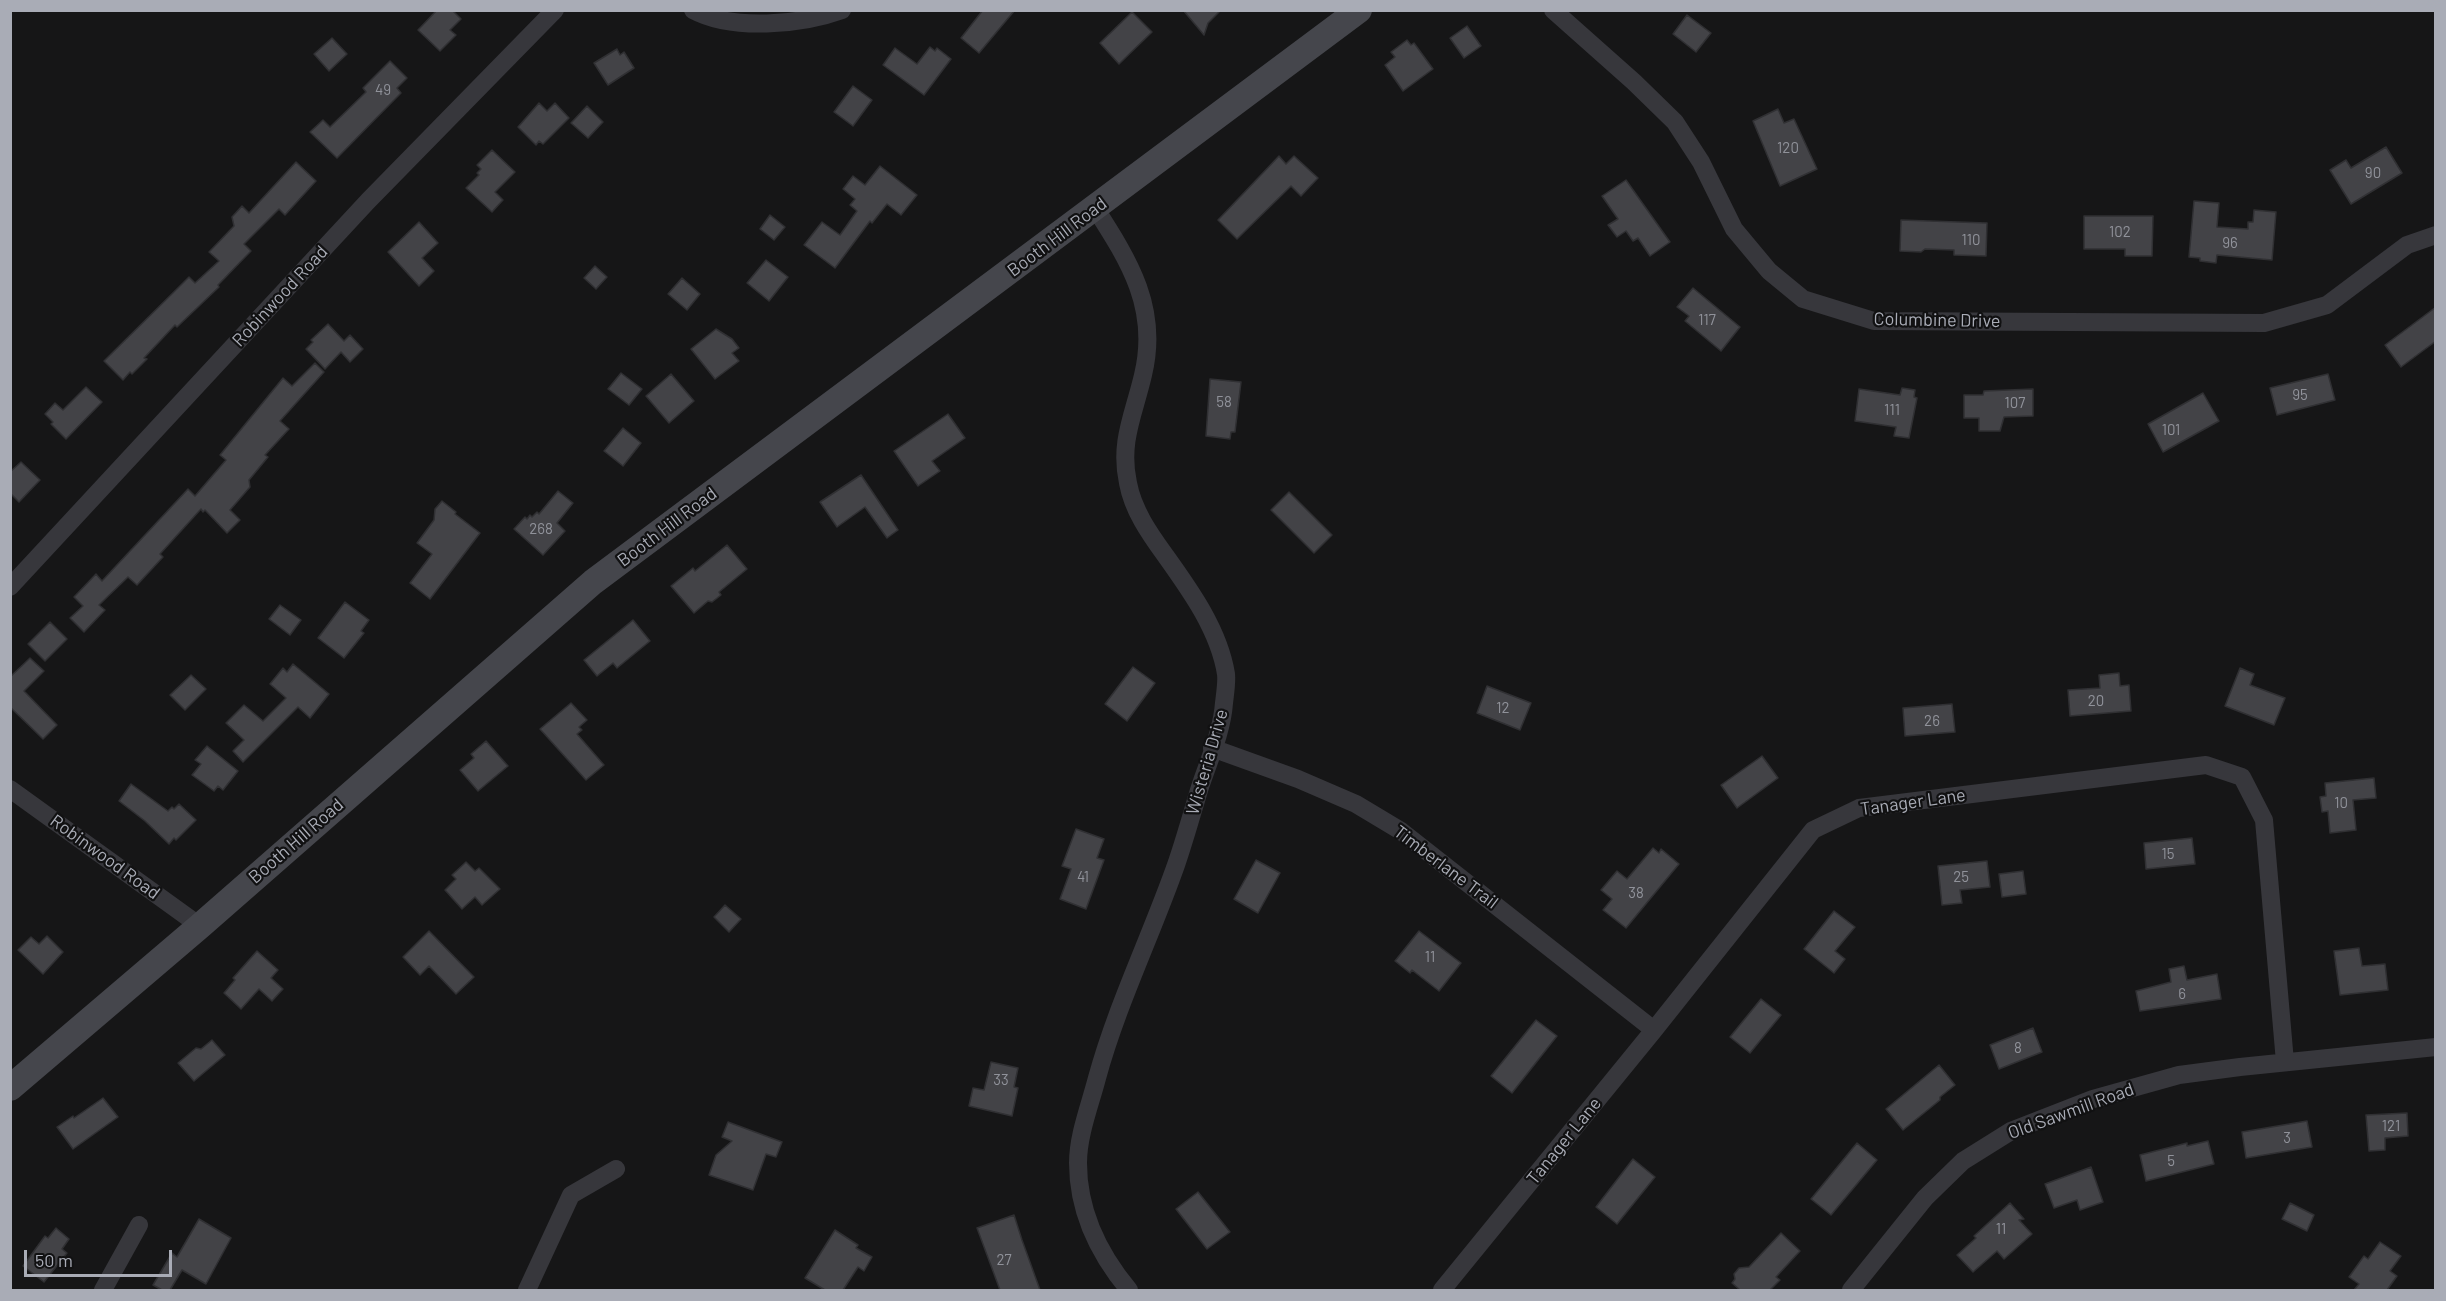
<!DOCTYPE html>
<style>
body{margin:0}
#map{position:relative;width:2446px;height:1301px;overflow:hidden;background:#161617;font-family:Barlow,sans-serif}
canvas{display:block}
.frame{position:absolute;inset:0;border:12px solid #a9acb6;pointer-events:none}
.scale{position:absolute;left:24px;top:1250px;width:148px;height:27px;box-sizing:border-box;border:3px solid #a9acb6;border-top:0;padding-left:8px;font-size:18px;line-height:21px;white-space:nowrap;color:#a9acb6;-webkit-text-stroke:4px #111112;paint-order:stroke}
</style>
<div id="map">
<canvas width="2446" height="1301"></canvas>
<div class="frame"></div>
<div class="scale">50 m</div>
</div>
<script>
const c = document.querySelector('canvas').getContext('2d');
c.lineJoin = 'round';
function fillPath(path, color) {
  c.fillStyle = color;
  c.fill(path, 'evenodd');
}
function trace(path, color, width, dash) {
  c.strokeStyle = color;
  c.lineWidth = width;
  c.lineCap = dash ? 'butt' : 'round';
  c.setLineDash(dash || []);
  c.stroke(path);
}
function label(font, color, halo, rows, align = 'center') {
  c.font = font + ' Barlow,sans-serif';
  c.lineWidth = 4.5;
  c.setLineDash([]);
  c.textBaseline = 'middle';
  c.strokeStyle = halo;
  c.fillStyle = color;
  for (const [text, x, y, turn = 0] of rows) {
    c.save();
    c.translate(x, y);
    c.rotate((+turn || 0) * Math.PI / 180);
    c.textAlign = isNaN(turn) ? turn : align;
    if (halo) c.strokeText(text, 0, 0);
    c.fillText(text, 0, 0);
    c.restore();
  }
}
const building = new Path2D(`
 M437 10H452L461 19 450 30 456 35 440 51 418 30Z
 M983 10H1015L979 53 961 38Z
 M1183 10H1221L1208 23 1204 35Z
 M1132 12 1152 32 1119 64 1100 43Z
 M1687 15 1711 33 1696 52 1673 34Z
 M1467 26 1481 46 1464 58 1450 38Z
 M332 38 347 54 329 71 314 54Z
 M1407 40 1411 45 1414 43 1433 69 1403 91 1385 65 1395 57 1391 52Z
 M930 47 935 51 937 48 951 59 924 95 883 65 895 48 917 64Z
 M617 49 620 55 624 52 634 68 608 85 594 63Z
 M390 61 407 78 397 88 401 93 337 158 310 132 323 120 330 127 366 92 363 88Z
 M853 86 872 100 853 126 834 112Z
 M539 103 547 111 555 103 569 118 543 144 539 141 536 145 518 127Z
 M587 106 603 122 588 138 571 123Z
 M1778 109 1784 123 1794 119 1817 169 1780 186 1753 121Z
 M2386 147 2402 173 2351 204 2330 170 2346 160 2351 168Z
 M492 150 515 172 495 192 503 200 492 212 466 188 479 175 477 173 481 169 477 165Z
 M1279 156 1286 164 1294 156 1318 178 1301 196 1291 186 1237 239 1218 220Z
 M296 162 316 181 285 215 279 209 244 244 251 251 218 285 219 287 177 327 175 325 144 358 147 359 132 374 130 372 123 380 104 361 189 277 195 283 219 261 209 252 234 226 232 217 242 206 249 213Z
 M880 166 917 195 901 215 887 204 872 223 870 221 835 268 804 245 822 222 840 235 857 211 850 205 855 199 843 189 853 176 865 185Z
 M1626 180 1670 242 1650 256 1638 238 1633 241 1626 231 1617 237 1608 225 1618 219 1602 196Z
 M2194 201 2219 203 2217 227 2248 229V222H2253L2254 210 2276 212 2272 260 2217 255 2216 263 2200 261V258L2189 257Z
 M770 215 785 227 774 240 760 229Z
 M2084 216H2153L2152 256H2125V249H2084Z
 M1901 220 1987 223 1986 256 1954 255V250L1925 249 1921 252 1900 251Z
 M419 222 438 243 422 258 434 271 419 286 388 252Z
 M766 260 788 277 769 301 747 283Z
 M595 266 607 277 596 289 584 278Z
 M682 278 700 294 687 310 668 294Z
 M1693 288 1740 327 1721 351 1685 321 1689 316 1677 307Z
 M2436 307V341L2401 367 2385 345Z
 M328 324 344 341 350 335 363 349 350 362 341 352 325 369 306 349 313 342 311 340Z
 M716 329 732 339 739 348 732 353 739 361 715 379 691 349Z
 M315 363 324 372 280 421 289 429 265 455 268 457 249 480 250 487 230 510 240 520 227 533 205 510 203 512 201 509 160 554 163 557 137 585 128 577 99 605 105 610 84 632 70 618 83 606 74 597 96 574 102 581 188 489 195 496 226 460 220 455 283 378 292 386Z
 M621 373 642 389 629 405 608 389Z
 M671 374 694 401 669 423 646 396Z
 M2328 374 2335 400 2277 415 2270 388Z
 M1210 379 1241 382 1235 432H1231L1230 439 1206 436Z
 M86 387 102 402 66 439 51 424 53 422 45 414 55 403 63 410Z
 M1902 388 1915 390 1914 397 1917 398 1909 438 1894 436 1896 427 1855 421 1859 389 1900 395Z
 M2033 389V416L2004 417 2000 431H1979V418H1964V395H1983L1984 391Z
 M2203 393 2219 421 2163 452 2148 424Z
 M948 414 965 438 932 461 940 471 918 486 894 451Z
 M623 428 641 443 623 466 604 451Z
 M21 462 40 480 19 502 10 493V472Z
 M861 475 898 530 887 538 865 507 837 527 820 502Z
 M558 491 573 503 557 523 565 531 543 555 514 529 525 517 527 519 530 515 532 517 537 512 539 514Z
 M1289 492 1332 535 1314 553 1271 510Z
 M442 501 456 512 455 514 480 533 430 599 410 583 432 554 417 543 434 520 435 509Z
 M727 545 747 569 719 592 721 595 712 602 708 601 694 613 671 586 693 568 695 571Z
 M345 602 369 620 361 631 364 633 344 658 318 638Z
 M280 605 301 620 290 635 269 619Z
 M633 620 650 641 617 668 613 663 597 676 584 660Z
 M50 622 67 639 45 661 28 644Z
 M30 658 44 671 24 691 57 725 43 739 10 707V677Z
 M293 664 329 694 310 718 298 707 243 762 233 751 244 740 226 723 244 705 263 721 286 698 270 684 283 668 287 672Z
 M1133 667 1155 683 1127 721 1105 704Z
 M2240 668 2254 674 2250 685 2285 698 2274 725 2225 706Z
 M2119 673 2120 686 2129 685 2131 711 2070 716 2068 690 2100 688 2099 675Z
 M191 675 206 689 185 710 170 695Z
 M1487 686 1531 703 1520 730 1477 713Z
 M571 703 587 720 579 727 582 730 577 734 604 765 586 780 540 729Z
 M1952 704 1955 732 1905 736 1903 708Z
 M486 741 508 766 478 791 460 770 474 758 471 754Z
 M207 746 238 771 223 790 218 786 214 791 192 775 201 764 195 760Z
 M1762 756 1778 778 1737 808 1721 785Z
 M2374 778 2376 798 2353 800 2356 830 2330 833 2328 811 2322 812 2320 797 2326 796 2325 783Z
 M131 784 168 811 172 807 174 809 179 804 196 820 176 840 174 838 169 844 145 821 119 801Z
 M1076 829 1104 839 1097 858 1104 860 1086 909 1060 899 1071 869 1062 866Z
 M2192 838 2195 864 2146 869 2144 843Z
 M1653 848 1659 853 1661 849 1679 864 1626 928 1603 910 1612 899 1601 890 1617 871 1627 879Z
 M1256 860 1280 873 1258 913 1234 899Z
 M1987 861 1990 887 1960 890 1962 903 1942 905 1938 866Z
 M466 862 475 871 479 868 500 889 482 905 475 897 462 909 445 890 456 879 452 875Z
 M2023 871 2026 894 2002 897 1999 874Z
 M725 905 741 919 729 932 714 917Z
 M1834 911 1855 927 1835 951 1845 959 1834 973 1804 949Z
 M429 931 474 977 456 994 429 966 420 975 403 957Z
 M1419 931 1461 963 1439 991 1412 970 1410 973 1395 961Z
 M47 936 63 952 43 974 18 950 31 937 39 944Z
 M2359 948 2362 966 2385 964 2388 990 2340 995 2334 951Z
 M257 951 278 970 271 978 283 989 272 1001 259 989 241 1009 224 993 235 980 233 978Z
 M2184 966 2187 980 2217 974 2221 999 2140 1011 2136 991 2171 982 2169 969Z
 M1761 999 1781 1015 1750 1053 1730 1037Z
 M1536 1020 1557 1036 1512 1093 1491 1076Z
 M2033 1028 2042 1052 1999 1069 1990 1045Z
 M212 1040 225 1055 194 1081 178 1063 196 1048 201 1049Z
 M991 1062 1018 1068 1014 1087 1018 1088 1012 1116 969 1106 973 1088 984 1090Z
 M1939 1065 1955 1085 1940 1097V1100L1903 1130 1886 1109Z
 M103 1098 118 1117 73 1149 57 1127 73 1116 74 1118Z
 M2407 1113 2408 1136 2385 1138V1150L2369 1151 2366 1115Z
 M2307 1121 2312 1147 2246 1158 2242 1132Z
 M728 1122 782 1142 776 1157 766 1154 753 1190 709 1175 716 1155 732 1141 722 1137Z
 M2208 1141 2214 1164 2146 1181 2140 1155 2187 1143V1146Z
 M1857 1143 1877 1160 1831 1215 1811 1199Z
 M1633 1159 1655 1177 1617 1224 1596 1207Z
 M2091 1167 2103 1202 2080 1210 2077 1200 2054 1208 2045 1184Z
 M1198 1192 1230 1232 1207 1249 1176 1209Z
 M2010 1203 2024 1219 2019 1220 2032 1234 2004 1259 1997 1251 1973 1272 1957 1255 1976 1238 1974 1236Z
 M2290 1203 2314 1215 2307 1231 2282 1219Z
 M1014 1215 1022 1240 1040 1290H1000L977 1228Z
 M199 1219 231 1238 206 1284 182 1270 170 1290H162L153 1285 172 1253 177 1257Z
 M56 1228 69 1239 62 1249 67 1253 44 1282 23 1266 45 1236 48 1238Z
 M835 1230 858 1245 856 1248 872 1257 864 1271 858 1267 843 1290H825L805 1278Z
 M1781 1233 1800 1251 1776 1277 1780 1280 1770 1290H1740L1732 1283 1735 1279 1734 1274 1739 1268 1749 1267Z
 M2380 1242 2401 1256 2390 1271 2397 1276 2387 1290H2354L2359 1284 2349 1277 2364 1256 2368 1259Z`);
fillPath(building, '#434347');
trace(building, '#303033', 1.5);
trace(new Path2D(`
 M693 10C732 31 801 25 842 10
 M1553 10 1634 82 1675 122 1701 162 1734 229 1769 271 1803 299 1874 321 2264 323 2327 305 2407 245 2436 235
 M1095 208C1130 262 1159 309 1143 375 1134 414 1119 442 1128 483 1133 510 1149 533 1165 555 1190 590 1219 630 1226 674 1227 682 1225 694 1224 703 1222 731 1209 760 1200 787 1192 813 1185 839 1176 865 1151 936 1117 1005 1097 1078 1090 1105 1078 1135 1078 1163 1078 1211 1099 1254 1129 1290
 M10 587 368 201 555 10
 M1212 748 1298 779 1356 804 1401 831 1654 1030
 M10 789 200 926
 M103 1290 139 1225
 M527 1290 571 1195 616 1169
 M1442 1290 1654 1030 1813 830 1859 808 2206 765 2242 777 2264 820 2285 1062
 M1851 1290 1925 1198 1963 1161 2011 1131 2093 1099 2179 1075 2240 1067 2436 1047`), '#37373c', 18);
trace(new Path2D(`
 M10 1088 200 926 593 582 1359 10`), '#45464c', 26);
label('15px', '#90929a', null, [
 ["49",383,90],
 ["120",1788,148],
 ["90",2373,173],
 ["102",2120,232],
 ["110",1971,240],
 ["96",2230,243],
 ["117",1707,320],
 ["95",2300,395],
 ["58",1224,402],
 ["107",2015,403],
 ["111",1892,410],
 ["101",2171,430],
 ["268",541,529],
 ["20",2096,701],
 ["12",1503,708],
 ["26",1932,721],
 ["10",2341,803],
 ["15",2168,854],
 ["41",1083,877],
 ["25",1961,877],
 ["38",1636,893],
 ["11",1430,957],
 ["6",2182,994],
 ["8",2018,1048],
 ["33",1001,1080],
 ["121",2391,1126],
 ["3",2287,1138],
 ["5",2171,1161],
 ["11",2001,1229],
 ["27",1004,1260]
]);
label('18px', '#a9acb6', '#111112', [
 ["Booth Hill Road",1057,237,-37],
 ["Robinwood Road",280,296,-47],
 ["Columbine Drive",1937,320,1],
 ["Booth Hill Road",667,527,-37],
 ["Wisteria Drive",1207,762,-74],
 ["Tanager Lane",1913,802,-8],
 ["Booth Hill Road",296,841,-41],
 ["Robinwood Road",105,857,36],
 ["Timberlane Trail",1446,867,37],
 ["Old Sawmill Road",2071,1111,-20],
 ["Tanager Lane",1564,1141,-51]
]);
</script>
